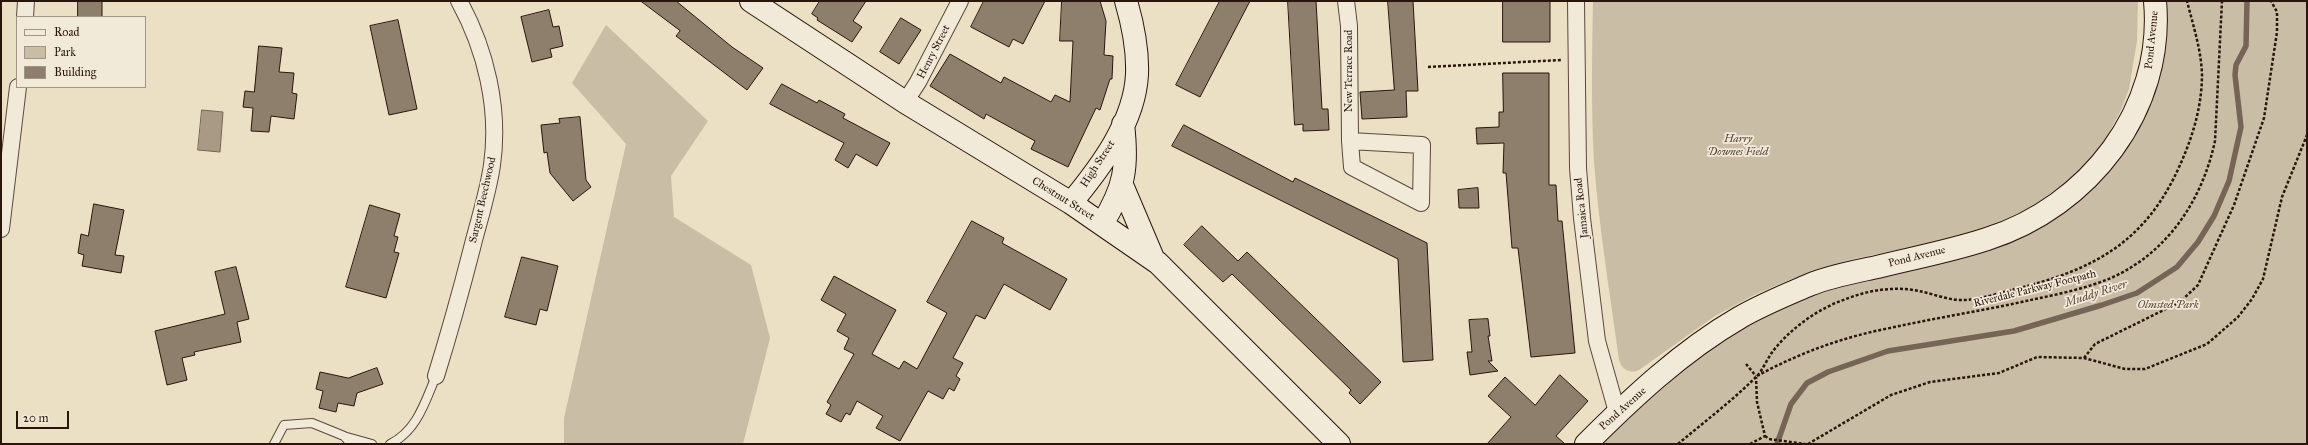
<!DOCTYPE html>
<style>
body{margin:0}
#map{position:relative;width:2308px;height:445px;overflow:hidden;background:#ebdfc4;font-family:"IM FELL Great Primer",serif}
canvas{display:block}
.frame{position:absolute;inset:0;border:2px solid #2a150d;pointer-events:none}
.legend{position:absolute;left:16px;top:16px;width:130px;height:72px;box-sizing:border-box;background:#f2ead9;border:1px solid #a29587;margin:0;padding:5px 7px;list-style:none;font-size:12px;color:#2a150d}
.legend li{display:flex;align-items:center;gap:8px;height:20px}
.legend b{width:20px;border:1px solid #a29587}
.scale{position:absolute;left:16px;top:411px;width:53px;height:18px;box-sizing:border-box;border:2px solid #2a150d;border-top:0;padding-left:5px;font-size:12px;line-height:14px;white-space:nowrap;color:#2a150d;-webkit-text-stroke:3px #f2ead9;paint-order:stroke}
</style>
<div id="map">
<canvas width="2308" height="445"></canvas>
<div class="frame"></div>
<ul class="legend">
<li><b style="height:5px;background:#f2ead9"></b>Road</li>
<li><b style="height:11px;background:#cabda5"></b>Park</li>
<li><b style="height:11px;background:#8e7e6c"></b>Building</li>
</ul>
<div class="scale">20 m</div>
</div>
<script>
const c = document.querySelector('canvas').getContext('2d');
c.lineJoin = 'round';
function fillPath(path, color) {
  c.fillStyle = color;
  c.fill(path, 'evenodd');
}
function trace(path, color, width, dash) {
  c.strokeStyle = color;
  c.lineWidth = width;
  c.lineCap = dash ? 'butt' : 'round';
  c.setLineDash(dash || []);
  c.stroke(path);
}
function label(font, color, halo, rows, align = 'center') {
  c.font = font + ' "IM FELL Great Primer",serif';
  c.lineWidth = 3.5;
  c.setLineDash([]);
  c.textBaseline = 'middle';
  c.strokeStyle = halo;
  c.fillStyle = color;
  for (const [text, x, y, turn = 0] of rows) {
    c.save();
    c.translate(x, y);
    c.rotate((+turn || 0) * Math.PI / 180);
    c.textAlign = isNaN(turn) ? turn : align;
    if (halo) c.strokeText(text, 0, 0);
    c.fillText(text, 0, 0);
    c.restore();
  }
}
fillPath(new Path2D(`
 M1593 1H2138L2137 41 2129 89 2121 110 2103 144 2076 183 1998 226 1938 242 1853 259 1789 280 1754 295 1715 316 1639 370C1630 374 1622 370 1619 360 1610 294 1599 228 1594 162 1591 108 1592 54 1593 1Z
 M2166 1H2307V444H1599L1659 389 1740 324 1830 288 1905 270 2098 181C2150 127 2165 75 2166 1Z
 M606 25 708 121 671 176 674 217 751 265 770 338 743 444H564V418L626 144 572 83Z`), '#cabda5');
const water = new Path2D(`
 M202 110 223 112 220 152 198 150Z`);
fillPath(water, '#a99a86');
trace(water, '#766556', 1);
trace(new Path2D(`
 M1777 444 1791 404 1807 383 1828 372 1888 351 2014 331 2102 305 2137 293 2177 267 2198 242 2214 216 2229 181 2241 127 2235 75 2236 65 2246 46 2247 1`), '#766556', 5.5);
const building = new Path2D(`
 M78 1H102V17H78Z
 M641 1H676L732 47 763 68 747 90 676 36 680 31Z
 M820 1H866L853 21 862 27 852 42 817 20 818 18 812 14Z
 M984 1H1045L1023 44 1013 39 1009 47 971 27Z
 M1062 1H1100L1106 21 1104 55 1113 56 1112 79H1110L1100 110 1096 108 1068 167 1031 149 1035 141 986 114 984 119 930 86 950 54 1001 83 1004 77 1051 102 1055 95 1070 102 1073 41H1060Z
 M1220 1H1250L1200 97 1176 85Z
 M1288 1H1316L1322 109H1328L1329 130 1303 131V124L1295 125Z
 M1388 1H1413L1418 91H1406L1407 117 1362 119 1360 92 1394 90Z
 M1503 1H1550V42H1503Z
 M549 10 553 27 559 26 563 46 550 49 552 57 532 62 521 17Z
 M901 18 921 30 899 64 880 52Z
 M398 20 417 109 389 115 370 26Z
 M259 46 282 48 279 72 294 73 292 93 297 94 294 119 271 116 269 132 251 131 253 108 243 107 245 91 254 92Z
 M1503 73H1549V185H1556L1558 221H1562L1575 353 1531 357 1518 248H1512L1506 173H1503L1504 143 1477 144 1476 128 1499 127V112H1503Z
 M782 84 817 103 819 100 845 114 843 118 890 143 877 166 856 154 848 168 835 160 844 143 770 104Z
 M580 117 586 180 591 187 573 201 550 173 547 152 544 153 541 125 560 123 559 119Z
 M1184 125 1293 182 1295 178 1427 243 1433 360 1403 362 1398 259 1172 146Z
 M1478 188 1479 208H1459L1458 190Z
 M94 204 124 210 115 255 124 256 121 273 82 266 84 255 78 253 81 234 88 236Z
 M370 205 400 214 394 236 398 237 394 252 399 253 386 298 346 287Z
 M972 221 1004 238 1002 243 1067 279 1050 310 1004 284 985 319 976 315 953 358 963 363 956 376 960 379 954 391 949 388 943 399 928 391 900 441 876 428 883 416 857 401 850 415 846 413 841 422 826 414 831 405 827 402 854 354 844 349 849 338 837 331 846 314 821 300 834 276 896 310 872 354 899 369 904 361 917 369 947 313 927 302Z
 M1202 226 1238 261 1247 252 1381 382 1360 404 1349 393 1351 390 1232 274 1223 282 1184 245Z
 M522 257 558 266 547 311 540 309 536 325 505 317Z
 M236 267 249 319 237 322 241 342 194 352 195 355 182 358 187 380 167 385 155 331 225 314 215 272Z
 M1488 319 1490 336H1488L1492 361H1488L1498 371 1470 375 1467 352H1472L1469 320Z
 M377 368 383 384 357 393 354 406 338 403 336 412 319 408 323 391 316 389 320 372 348 378Z
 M1560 375 1588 401 1556 436 1565 444H1487L1511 417 1488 396 1505 377 1535 405Z`);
fillPath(building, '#8e7e6c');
trace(building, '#2a150d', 1);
const lane = new Path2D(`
 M347 437 372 444
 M274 444 284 425 312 423 344 436 351 444
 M390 444C417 431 425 402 436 376`);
const street = new Path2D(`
 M1346 1 1349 26 1350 141
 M1576 1 1578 168 1582 218 1597 341 1617 412
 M25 17 26 1
 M905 102 918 82 960 1
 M1350 141 1422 145 1421 203 1352 167Z
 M1 229 18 87
 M436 376C449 334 461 291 472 248 479 220 488 193 492 165 500 109 486 50 459 1`);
const secondary = new Path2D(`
 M751 1 905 102 1071 203 1158 263 1339 444
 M1122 185 1153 258
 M1071 203C1100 168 1135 122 1137 74 1138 49 1133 25 1126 1
 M1102 224C1125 187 1128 167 1123 124
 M1586 444C1632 398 1682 351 1739 318 1761 305 1786 295 1809 285 1831 276 1854 272 1877 267 1913 258 1951 251 1987 239 2088 207 2165 110 2155 1`);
trace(lane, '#5a483b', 10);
trace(street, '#5a483b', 18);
trace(secondary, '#2a150d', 24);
trace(new Path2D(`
 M1428 67 1561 60
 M2084 358 2095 344 2180 302 2198 285 2234 205 2264 118 2277 32V12L2271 1
 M1746 364 1756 376
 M1757 376C1799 353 1843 337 1890 328 1935 318 1981 311 2026 301 2054 295 2085 289 2111 278 2167 253 2202 201 2215 141L2222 1
 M1765 436 1769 439 1805 444
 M1678 444C1704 422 1732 401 1756 377 1763 370 1767 359 1773 351 1791 328 1819 308 1846 299 1869 290 1894 286 1919 291 1934 294 1950 301 1965 300 1982 299 1999 293 2015 289 2094 270 2146 242 2180 165 2193 136 2202 106 2202 74 2201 49 2193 25 2187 1
 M1750 444 1765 436 1757 402 1756 377
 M1808 444 1891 395 1930 382 1999 373 2037 357 2084 358 2125 369H2145L2207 344 2238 317 2252 299 2263 279 2282 197 2307 135`), '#2a150d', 2.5, [3, 2]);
trace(lane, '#f2ead9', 8);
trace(street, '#f2ead9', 16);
trace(secondary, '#f2ead9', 22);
label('11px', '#2a150d', '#f2ead9', [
 ["Pond Avenue",2152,40,-84],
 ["Henry Street",934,52,-63],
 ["New Terrace Road",1349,71,-90],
 ["High Street",1098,164,-57],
 ["Chestnut Street",1063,199,32],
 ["Sargent Beechwood",483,200,-77],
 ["Jamaica Road",1582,208,-96],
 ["Pond Avenue",1917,257,-14],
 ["Riverdale Parkway Footpath",2035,289,-14],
 ["Pond Avenue",1623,409,-42]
]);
label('italic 11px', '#5a473b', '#f2ead9', [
 ["Harry",1738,139],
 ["Downes Field",1738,152],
 ["Olmsted Park",2168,305]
]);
label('italic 12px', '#5d4a3d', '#f2ead9', [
 ["Muddy River",2096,294,-18]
]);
</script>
